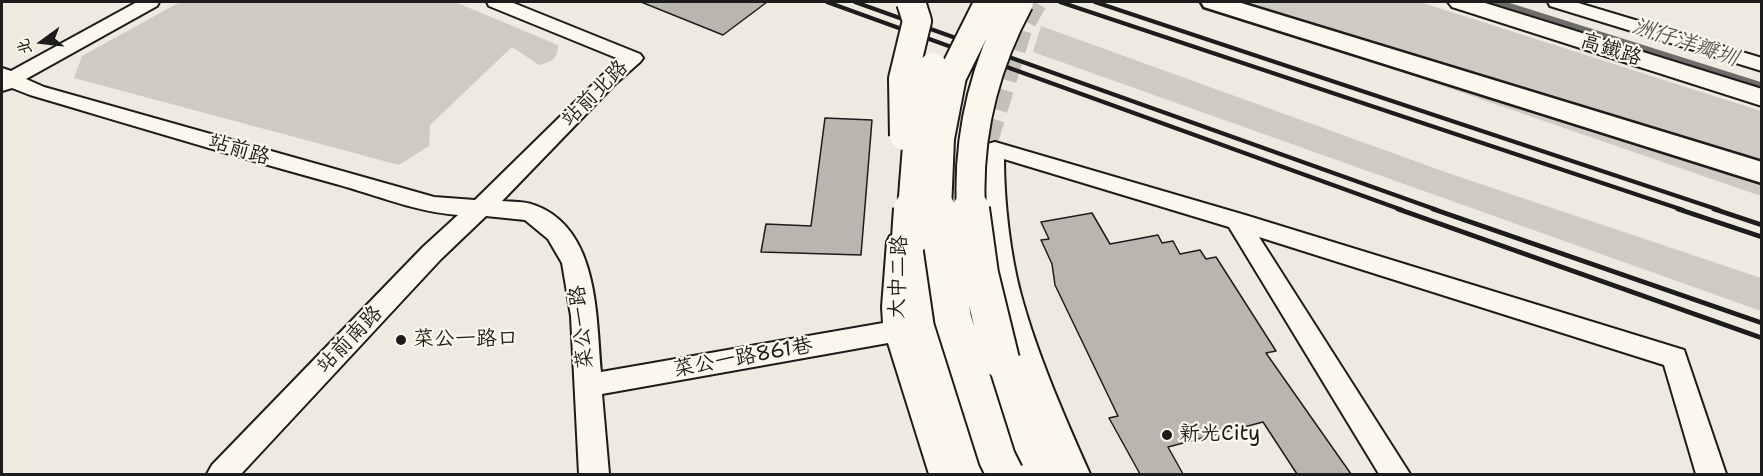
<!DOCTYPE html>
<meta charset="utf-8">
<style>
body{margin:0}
#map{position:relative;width:1763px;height:476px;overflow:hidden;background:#eeeadf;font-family:"Shantell Sans","LXGW WenKai TC",sans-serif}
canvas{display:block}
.frame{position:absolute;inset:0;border:3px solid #1c1c1c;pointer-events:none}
.north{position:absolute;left:12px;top:12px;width:60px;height:60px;-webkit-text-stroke:4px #fbf7ec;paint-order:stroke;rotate:255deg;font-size:16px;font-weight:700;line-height:24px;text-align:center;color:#1c1c1c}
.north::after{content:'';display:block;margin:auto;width:21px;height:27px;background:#1c1c1c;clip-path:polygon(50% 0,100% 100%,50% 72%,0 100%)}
</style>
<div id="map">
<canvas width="1763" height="476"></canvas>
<div class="frame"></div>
<div class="north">北</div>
</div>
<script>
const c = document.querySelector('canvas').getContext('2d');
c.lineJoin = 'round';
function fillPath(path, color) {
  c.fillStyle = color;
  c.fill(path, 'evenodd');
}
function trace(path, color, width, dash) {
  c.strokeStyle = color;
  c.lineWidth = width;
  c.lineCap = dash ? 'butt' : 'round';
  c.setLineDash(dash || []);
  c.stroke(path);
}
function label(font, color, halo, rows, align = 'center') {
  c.font = font + ' "Shantell Sans","LXGW WenKai TC",sans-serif';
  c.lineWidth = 4.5;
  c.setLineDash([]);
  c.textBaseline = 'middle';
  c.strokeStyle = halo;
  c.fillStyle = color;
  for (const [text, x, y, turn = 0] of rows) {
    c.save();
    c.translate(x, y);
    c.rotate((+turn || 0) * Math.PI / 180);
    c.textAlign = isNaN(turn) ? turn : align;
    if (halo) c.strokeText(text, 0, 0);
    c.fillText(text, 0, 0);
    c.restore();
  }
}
fillPath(new Path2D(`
 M180 2H455L558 45C558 59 551 62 539 65L512 47 430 125 429 146 399 165 74 78 82 56Z
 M1222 2H1420L1761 111V196L1321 44Z
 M1041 26 1448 173 1761 278V311L1033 52Z`), '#ceccc2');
trace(new Path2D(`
 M1495 2 1762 86`), '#6f6d69', 7);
const building = new Path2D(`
 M641 2H767L723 35Z
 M825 118 872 120 861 255 761 252 766 224 811 226Z
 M1092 213 1110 244 1158 235 1162 243 1173 241 1180 254 1200 250 1206 259 1216 257 1276 351 1266 353 1351 474H1297L1263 422 1168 447 1183 474H1140L1109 418 1118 416 1055 285 1052 264 1041 240 1049 239 1041 222Z`);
fillPath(building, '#b9b6af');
trace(building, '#1c1c1c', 1.5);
trace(new Path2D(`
 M989 170 987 143 1022 28 1037 2`), '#c4c1b8', 21, [21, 10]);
const minor = new Path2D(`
 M137 2H159L157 6 26 79 44 87 434 197 475 200 619 59 489 6 487 2H511L640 54 643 58 640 62 614 85 502 201C512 202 524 201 534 205 599 228 596 316 601 372L883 323 882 307 887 242 890 236 899 233 908 236 911 242 908 307 910 331 959 474H929L888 343 602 394 609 474H579L571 316 562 263 548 239 525 220 486 216 441 259 241 474H207L212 465 423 247 458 215C416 212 376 195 336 184 233 156 132 125 30 95L12 88 2 91V68L11 71Z
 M1548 2H1575L1762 58V71L1550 6Z
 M995 142 1245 215 1684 350 1726 474H1696L1664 365 1259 237 1410 474H1379L1229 227 1004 159C1004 201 1010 254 1021 295 1037 354 1065 418 1090 474H1060L1033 409 995 295 987 244 982 161 987 144Z`);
const tertiary = new Path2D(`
 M1448 2H1482L1762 89V106L1452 7Z`);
const trunk = new Path2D(`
 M1201 2H1238L1762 162V183L1204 7Z
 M910 226 922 230 926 238 940 338 983 474H943L904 338 894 238 898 230Z
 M1001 345 1014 349 1072 474H1005C996 454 986 421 996 400L999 399 983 360 988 349Z`);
trace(minor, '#1c1c1c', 4);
trace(tertiary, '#1c1c1c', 4);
trace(trunk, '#1c1c1c', 5);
fillPath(minor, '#fbf7ec');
fillPath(tertiary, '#fbf7ec');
fillPath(trunk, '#fbf7ec');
trace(new Path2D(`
 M827 2 1402 210
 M855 2 1437 210
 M1060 2 1683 210
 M1095 2 1719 210`), '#1c1c1c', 4);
trace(new Path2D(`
 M1398 209 1762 338
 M1433 209 1762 323
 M1678 209 1762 237
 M1714 209 1762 225`), '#1c1c1c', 5);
const trunkBridgeFar1 = new Path2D(`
 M904 136 903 79 917 21 911 2
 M912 210 919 120 933 67
 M937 210 940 138 952 76 989 2
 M971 210C967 136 984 67 1019 2`);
const trunkBridge = new Path2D(`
 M937 209 953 319 997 458 1005 474
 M971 209 980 274 1001 360
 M910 238 912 209`);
trace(trunkBridgeFar1, '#1c1c1c', 32, []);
trace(trunkBridge, '#1c1c1c', 40, []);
trace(trunkBridgeFar1, '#fbf7ec', 28);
trace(trunkBridge, '#fbf7ec', 36);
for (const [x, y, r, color] of [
 [401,340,6,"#1c1c1c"],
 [1167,435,6,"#1c1c1c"]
]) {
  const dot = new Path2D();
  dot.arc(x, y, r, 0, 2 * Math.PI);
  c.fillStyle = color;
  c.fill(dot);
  trace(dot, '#fbf7ec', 2);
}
label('21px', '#1c1c1c', '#fbf7ec', [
 ["高鐵路",1611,50,18],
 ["站前北路",595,94,-45],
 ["站前路",239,150,16],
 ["大中二路",899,277,-88],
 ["菜公一路",582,327,-96],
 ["站前南路",350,340,-46],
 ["菜公一路861巷",743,358,-10]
]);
label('21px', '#1c1c1c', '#fbf7ec', [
 ["菜公一路口",413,340],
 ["新光City",1179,435]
], 'left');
label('italic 22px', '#5a5956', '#fbf7ec', [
 ["洲仔洋瓣圳",1685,43,18]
]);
</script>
